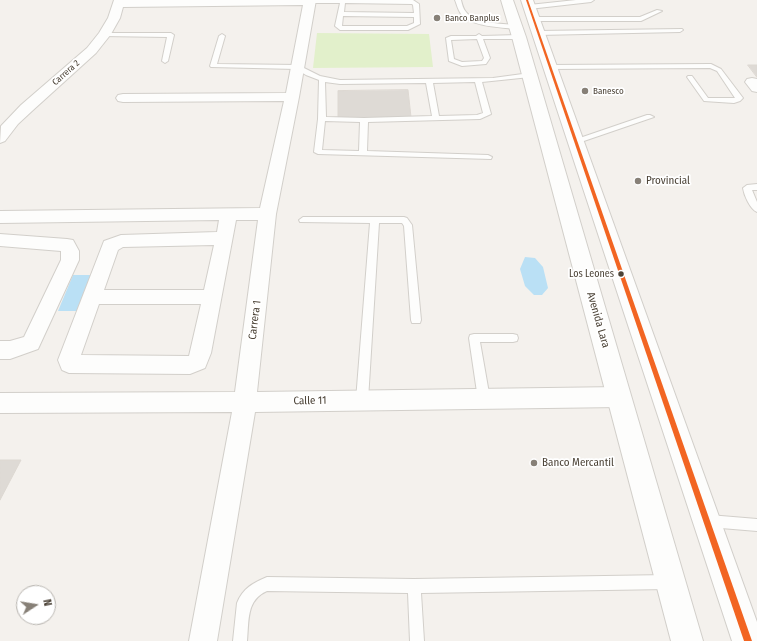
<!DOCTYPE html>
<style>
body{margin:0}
#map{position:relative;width:757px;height:641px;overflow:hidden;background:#f4f1ed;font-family:"Fira Sans Condensed",sans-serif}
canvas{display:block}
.north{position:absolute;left:16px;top:585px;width:40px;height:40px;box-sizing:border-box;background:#fff;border:1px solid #b7b4af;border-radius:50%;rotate:78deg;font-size:11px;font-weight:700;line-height:16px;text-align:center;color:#4c4337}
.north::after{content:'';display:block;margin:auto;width:14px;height:18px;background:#878077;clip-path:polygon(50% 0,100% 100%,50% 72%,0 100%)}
</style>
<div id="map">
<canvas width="757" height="641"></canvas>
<div class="north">N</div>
</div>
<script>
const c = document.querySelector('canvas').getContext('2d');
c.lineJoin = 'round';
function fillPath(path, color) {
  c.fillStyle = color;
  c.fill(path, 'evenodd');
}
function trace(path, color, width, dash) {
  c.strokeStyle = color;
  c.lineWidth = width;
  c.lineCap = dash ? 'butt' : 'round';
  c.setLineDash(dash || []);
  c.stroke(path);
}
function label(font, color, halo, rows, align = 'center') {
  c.font = font + ' "Fira Sans Condensed",sans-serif';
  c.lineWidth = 3.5;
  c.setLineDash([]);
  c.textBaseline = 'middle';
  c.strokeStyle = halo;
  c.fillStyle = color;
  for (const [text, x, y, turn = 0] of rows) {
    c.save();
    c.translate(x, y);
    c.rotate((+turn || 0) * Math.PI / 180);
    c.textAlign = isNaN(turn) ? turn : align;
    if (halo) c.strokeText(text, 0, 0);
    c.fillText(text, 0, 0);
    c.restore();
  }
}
fillPath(new Path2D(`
 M317 33 429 34 433 67 313 68Z`), '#e2f0cb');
fillPath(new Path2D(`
 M525 257 535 258 543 267 548 288 542 295H534L525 286 520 269Z
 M73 275H91L77 311H58Z`), '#bae0f5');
const building = new Path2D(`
 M748 65H757V77Z
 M408 90 411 117 338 119V91Z
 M0 460H21L0 500Z`);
fillPath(building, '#dedad5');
trace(building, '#ddd8d2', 1);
const service = new Path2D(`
 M308 0H413L419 4 420 24 408 30H340L335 26 340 3H310L308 2ZM345 3 412 4 413 5 414 13 344 12ZM343 16 414 17V23L407 26H342Z
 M455 0H461C462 4 463 9 466 12 474 23 502 24 515 25L518 27 515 29C501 27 471 27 461 14 458 10 457 5 455 0Z
 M576 0H594L591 2 529 9 526 7 529 5Z
 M657 10 662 11 641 21H533L530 19 533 17H640Z
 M682 29 683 30 680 32 538 35 535 33 538 31Z
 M104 33H171L174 35 168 61 165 63 162 61 167 37 102 36V34Z
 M222 34 225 36 217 64 298 65 320 76 340 80 493 78 530 73 533 75 530 77 482 82 491 114 480 119 368 122 367 151 488 155 492 157 491 159 318 154 314 152 318 119 319 80 306 75 296 69 211 67 210 66 219 36ZM325 82 340 84 426 83 432 116 364 118 326 117ZM475 82 483 113 477 115 439 116 433 83ZM325 121 360 122 359 151 322 150Z
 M479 34 482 36 519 35 522 37 519 39H483L490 58 486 64 462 66 449 61 446 38 451 36H476ZM477 39 484 58 482 61 462 62 454 59 451 40Z
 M711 64 721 69 743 98 740 101 734 103 704 101 687 77 688 76H692L708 98H735L717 71 710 68 549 69 546 67 549 65Z
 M647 115H650L654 117 578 143H572L571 141Z
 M757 184V190H752L757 202V212C750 209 744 195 743 188L747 185Z
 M303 217H404L407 218 412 225 421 320 420 323H412L411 320 404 226 402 223H379L368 400 366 403 362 405 358 403 356 400 370 223 300 222 299 220Z
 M474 334H513L517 335 518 338 517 341 513 342H480L490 399 488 402 484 404 480 402 478 399 469 338 470 335Z
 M709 515 757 519V531L709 527 705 525 703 521 705 517Z
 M668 575 673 577 675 582 673 587 668 589 421 593 424 641H410L408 593 267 591C246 600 249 621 247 641H233L237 603C243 588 253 583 267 577L414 579Z`);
const minor = new Path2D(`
 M114 0H316L299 97 276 214 257 392 620 387 628 390 631 397 628 404 620 407 255 412 217 641H189L232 412 0 413V393L235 392 258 220H236L211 353 205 368 190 374 69 373 62 370 58 360 104 241 121 235 217 232 219 220 0 223V211L260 208 284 101 123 102 118 101 116 98 118 95 123 94 286 93 303 5 123 7 120 18 111 34 96 53 32 111 18 124 5 141 0 143 1 126 21 105 87 48 99 33 108 18ZM214 245 204 290H104L118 250 123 247ZM99 304H201L189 356 81 355Z
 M752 78 757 79V92L752 91 745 82 747 79Z
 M0 234 67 239 73 240 79 251V260L38 349 10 359H0V341H10L24 337 61 260V251L0 246Z`);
const tertiary = new Path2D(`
 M501 0H513L526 37 703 641H671L512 37Z
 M521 0H533L757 622V641H732Z`);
trace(service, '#d2cfca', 2);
trace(minor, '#d2cfca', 2);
trace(tertiary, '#d2cfca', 2);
fillPath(service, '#fdfdfc');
fillPath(minor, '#fdfdfc');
fillPath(tertiary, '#fdfdfc');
fillPath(new Path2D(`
 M526 0H528L752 641H744Z`), '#f26522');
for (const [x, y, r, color] of [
 [437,18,4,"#878077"],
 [585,91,4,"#878077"],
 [638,181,4,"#878077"],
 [621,274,3.5,"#4c4337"],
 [534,463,4,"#878077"]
]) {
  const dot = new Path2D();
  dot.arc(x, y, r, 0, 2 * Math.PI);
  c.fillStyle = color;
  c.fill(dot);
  trace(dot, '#fff', 1.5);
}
label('9px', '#4c4337', '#fff', [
 ["Banco Banplus",445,18],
 ["Banesco",593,91]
], 'left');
label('9px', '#4c4337', '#fff', [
 ["Carrera 2",66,73,-42]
]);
label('10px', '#4c4337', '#fff', [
 ["Los Leones",614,274]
], 'right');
label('11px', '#4c4337', '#fff', [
 ["Provincial",646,181],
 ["Banco Mercantil",542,463]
], 'left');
label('11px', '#4c4337', '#fff', [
 ["Carrera 1",255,320,-83],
 ["Avenida Lara",598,320,74],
 ["Calle 11",310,401,-1]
]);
</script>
